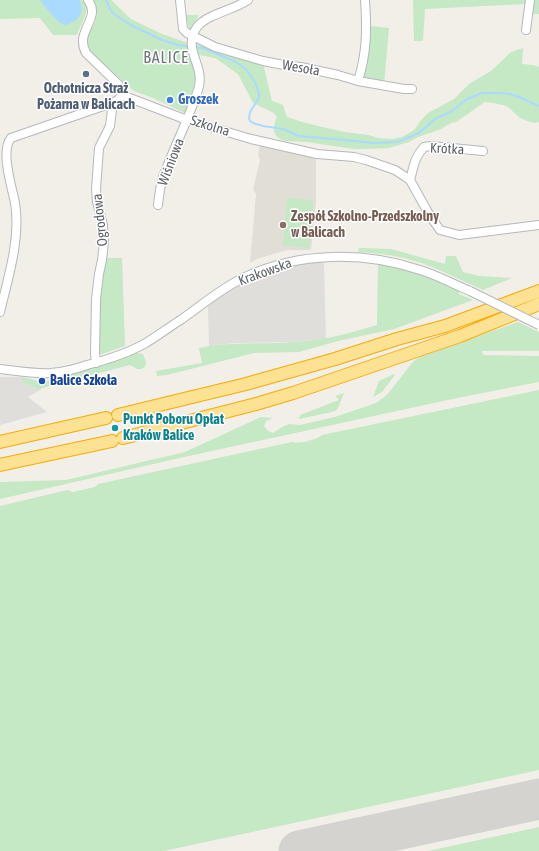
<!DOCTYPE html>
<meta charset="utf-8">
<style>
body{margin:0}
canvas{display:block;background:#f1efe8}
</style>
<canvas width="539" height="851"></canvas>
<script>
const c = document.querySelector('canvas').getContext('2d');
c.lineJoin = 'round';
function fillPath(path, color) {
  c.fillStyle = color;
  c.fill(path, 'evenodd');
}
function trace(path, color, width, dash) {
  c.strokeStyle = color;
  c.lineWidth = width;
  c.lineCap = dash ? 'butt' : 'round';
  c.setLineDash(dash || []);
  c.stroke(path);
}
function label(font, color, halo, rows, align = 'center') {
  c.font = font + ' "Asap Condensed",sans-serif';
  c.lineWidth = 3;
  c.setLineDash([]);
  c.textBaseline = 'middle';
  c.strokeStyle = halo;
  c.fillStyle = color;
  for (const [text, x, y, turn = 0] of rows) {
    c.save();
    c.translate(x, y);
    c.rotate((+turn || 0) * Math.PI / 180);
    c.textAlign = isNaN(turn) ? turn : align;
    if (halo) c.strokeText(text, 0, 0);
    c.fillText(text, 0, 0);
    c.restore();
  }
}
fillPath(new Path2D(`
 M323 260 324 264 326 339 295 342 233 343 209 346 208 305 235 286 272 270Z
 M0 377H22V382L40 390 28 397 47 412 0 425Z`), '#e0deda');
fillPath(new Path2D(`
 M260 145 292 153 316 157V201L311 250H287L257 259 250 263 256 194 253 190 260 160 258 155Z`), '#e1ded6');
fillPath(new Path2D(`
 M0 0H83C91 13 81 22 77 35H53L40 18 0 19Z
 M92 0H111L131 19 162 34 188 43 189 56 196 67 197 77 185 113 153 98 134 91 95 57 91 55C89 50 87 44 87 39 88 36 90 33 91 30 98 19 99 11 92 0Z
 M413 0H526V4L425 9 423 41H414Z
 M532 0H539V14H531Z
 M184 15H199L190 29Z
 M370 26 389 28 384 84 362 79 368 46Z
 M195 44 263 63 272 101 283 105 287 117 302 122 318 126 345 132 368 135 378 138 392 139 402 137 411 132 415 129 421 120 428 113 454 99 469 84 491 71 511 52 523 48 522 64 533 65 539 67V122L535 123 530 122 520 118 508 107 503 105 493 103 485 102 456 122 451 123 441 129 427 134 418 137 409 142 389 148 364 149H354L307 142 287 141 282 140 277 137 274 132V127L275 122 277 117 274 113 253 103 238 74 215 58 199 55Z
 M287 198 313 200 309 248 283 245Z
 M359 248 391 249 445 264 446 256H456L463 272 479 276 512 278 483 290C460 280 434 266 411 260 394 255 376 253 358 252Z
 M105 258H122L125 346 96 356 98 291Z
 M378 263 401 266 424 275 459 290V294L473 300 394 329 338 341 299 352 254 353 167 375 157 376 156 371 202 363 199 348C231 341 263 345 295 342 323 341 349 333 377 325Z
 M518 322 539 332V351H482L483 355 539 356V382L457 398 184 457 0 499V482L66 480 185 452 261 417 273 418 266 421 264 426 268 431 273 433 282 427 289 424 300 425 335 417 376 403 387 395 412 363 418 358Z
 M137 353 143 354 146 362 145 367 141 369H137L130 365 42 388 40 390 22 382V377L39 381 58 380 73 374Z
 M394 374 395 375 382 392 373 397 379 381Z
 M539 390V770L164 851H0V506L67 490 73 492 95 487 98 484 292 442C299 444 317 440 322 435Z
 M344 393 337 410 332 412 299 419 300 415 339 400 335 396Z
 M539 827V851H428Z`), '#c5e8c5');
fillPath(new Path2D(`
 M40 0H79C86 13 77 23 64 25 58 23 44 6 40 0Z`), '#aadaff');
trace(new Path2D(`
 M106 0 110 9 114 14 131 25 162 40 178 45 190 47
 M197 47 205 49 234 61 246 69 255 82 259 93V98L250 112 249 118 250 121 253 123 263 126 283 129 299 136 345 140 373 143 397 142 403 140 419 133 435 119 452 111 467 99 482 93H499L510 94 519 97 539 106`), '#aadaff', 2);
trace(new Path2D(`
 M299 851 539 799`), '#d4d3d0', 41);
const minor = new Path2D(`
 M88 0C102 19 74 31 86 53L119 85 121 90 122 95
 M180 0 183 29 187 33 215 47 263 61 289 66 301 67 338 75 358 81 404 89H412
 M526 30 530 0
 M358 81C367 53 367 28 365 0
 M122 95 187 120 251 139 317 154 354 157 366 160 395 170 410 180 430 216 440 230 459 235 539 225
 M410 180C414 166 414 158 424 147L431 146 483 151
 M158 205C159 196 160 186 163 177 172 152 184 129 193 104 195 98 198 92 199 86 204 64 182 49 197 27 207 14 234 10 248 0
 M0 312C8 278 21 238 15 203 12 187 0 151 11 138L112 103 118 100 122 95
 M96 363 95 353 96 299 99 274 102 260 104 242 103 225 97 202 96 189 99 148 110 126 112 110V103
 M0 369C17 371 34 374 51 373 63 372 76 369 87 365 106 360 126 354 144 344 156 337 168 328 179 321 201 306 221 288 245 277 299 252 363 251 420 270 437 275 453 284 470 291`);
const highway = new Path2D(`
 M118 415 246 384 335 359 397 339 445 326 539 291
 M123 438 256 404 293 393 460 336 539 304
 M0 442 106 418
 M0 465 112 441`);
trace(minor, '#b5b8bc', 10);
trace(highway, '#f9ab00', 14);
trace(minor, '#fff', 8);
trace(highway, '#fde293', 12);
const minorBridge = new Path2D(`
 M470 291 539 325`);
trace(minorBridge, '#b5b8bc', 10, []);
trace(minorBridge, '#fff', 8);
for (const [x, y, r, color] of [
 [86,74,4,"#5c6f8a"],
 [170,100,4,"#3f7fe0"],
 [283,225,4,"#8d6e63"],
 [42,381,4,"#1a4fb4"],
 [115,428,4,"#0f9aa8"]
]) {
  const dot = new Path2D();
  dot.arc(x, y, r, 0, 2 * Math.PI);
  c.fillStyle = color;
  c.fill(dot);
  trace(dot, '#fff', 1.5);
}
label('14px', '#5f6368', '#fff', [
 ["Wesoła",301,68,10],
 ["Szkolna",210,126,17],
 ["Krótka",447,149,3],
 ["Wiśniowa",171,162,-69],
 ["Ogrodowa",100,220,-96],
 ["Krakowska",265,272,-20]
]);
label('bold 14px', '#4e5e75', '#fff', [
 ["Ochotnicza Straż",86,89],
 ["Pożarna w Balicach",86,105]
]);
label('bold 14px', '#366cbe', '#fff', [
 ["Groszek",178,100]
], 'left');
label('bold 14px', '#785e54', '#fff', [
 ["Zespół Szkolno-Przedszkolny",291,217],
 ["w Balicach",291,233]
], 'left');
label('bold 14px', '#164399', '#fff', [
 ["Balice Szkoła",50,381]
], 'left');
label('bold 14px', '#0d838f', '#fff', [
 ["Punkt Poboru Opłat",123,420],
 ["Kraków Balice",123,436]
], 'left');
c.letterSpacing = '1px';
label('16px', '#70757a', '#fff', [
 ["BALICE",166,58]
]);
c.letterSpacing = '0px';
</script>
